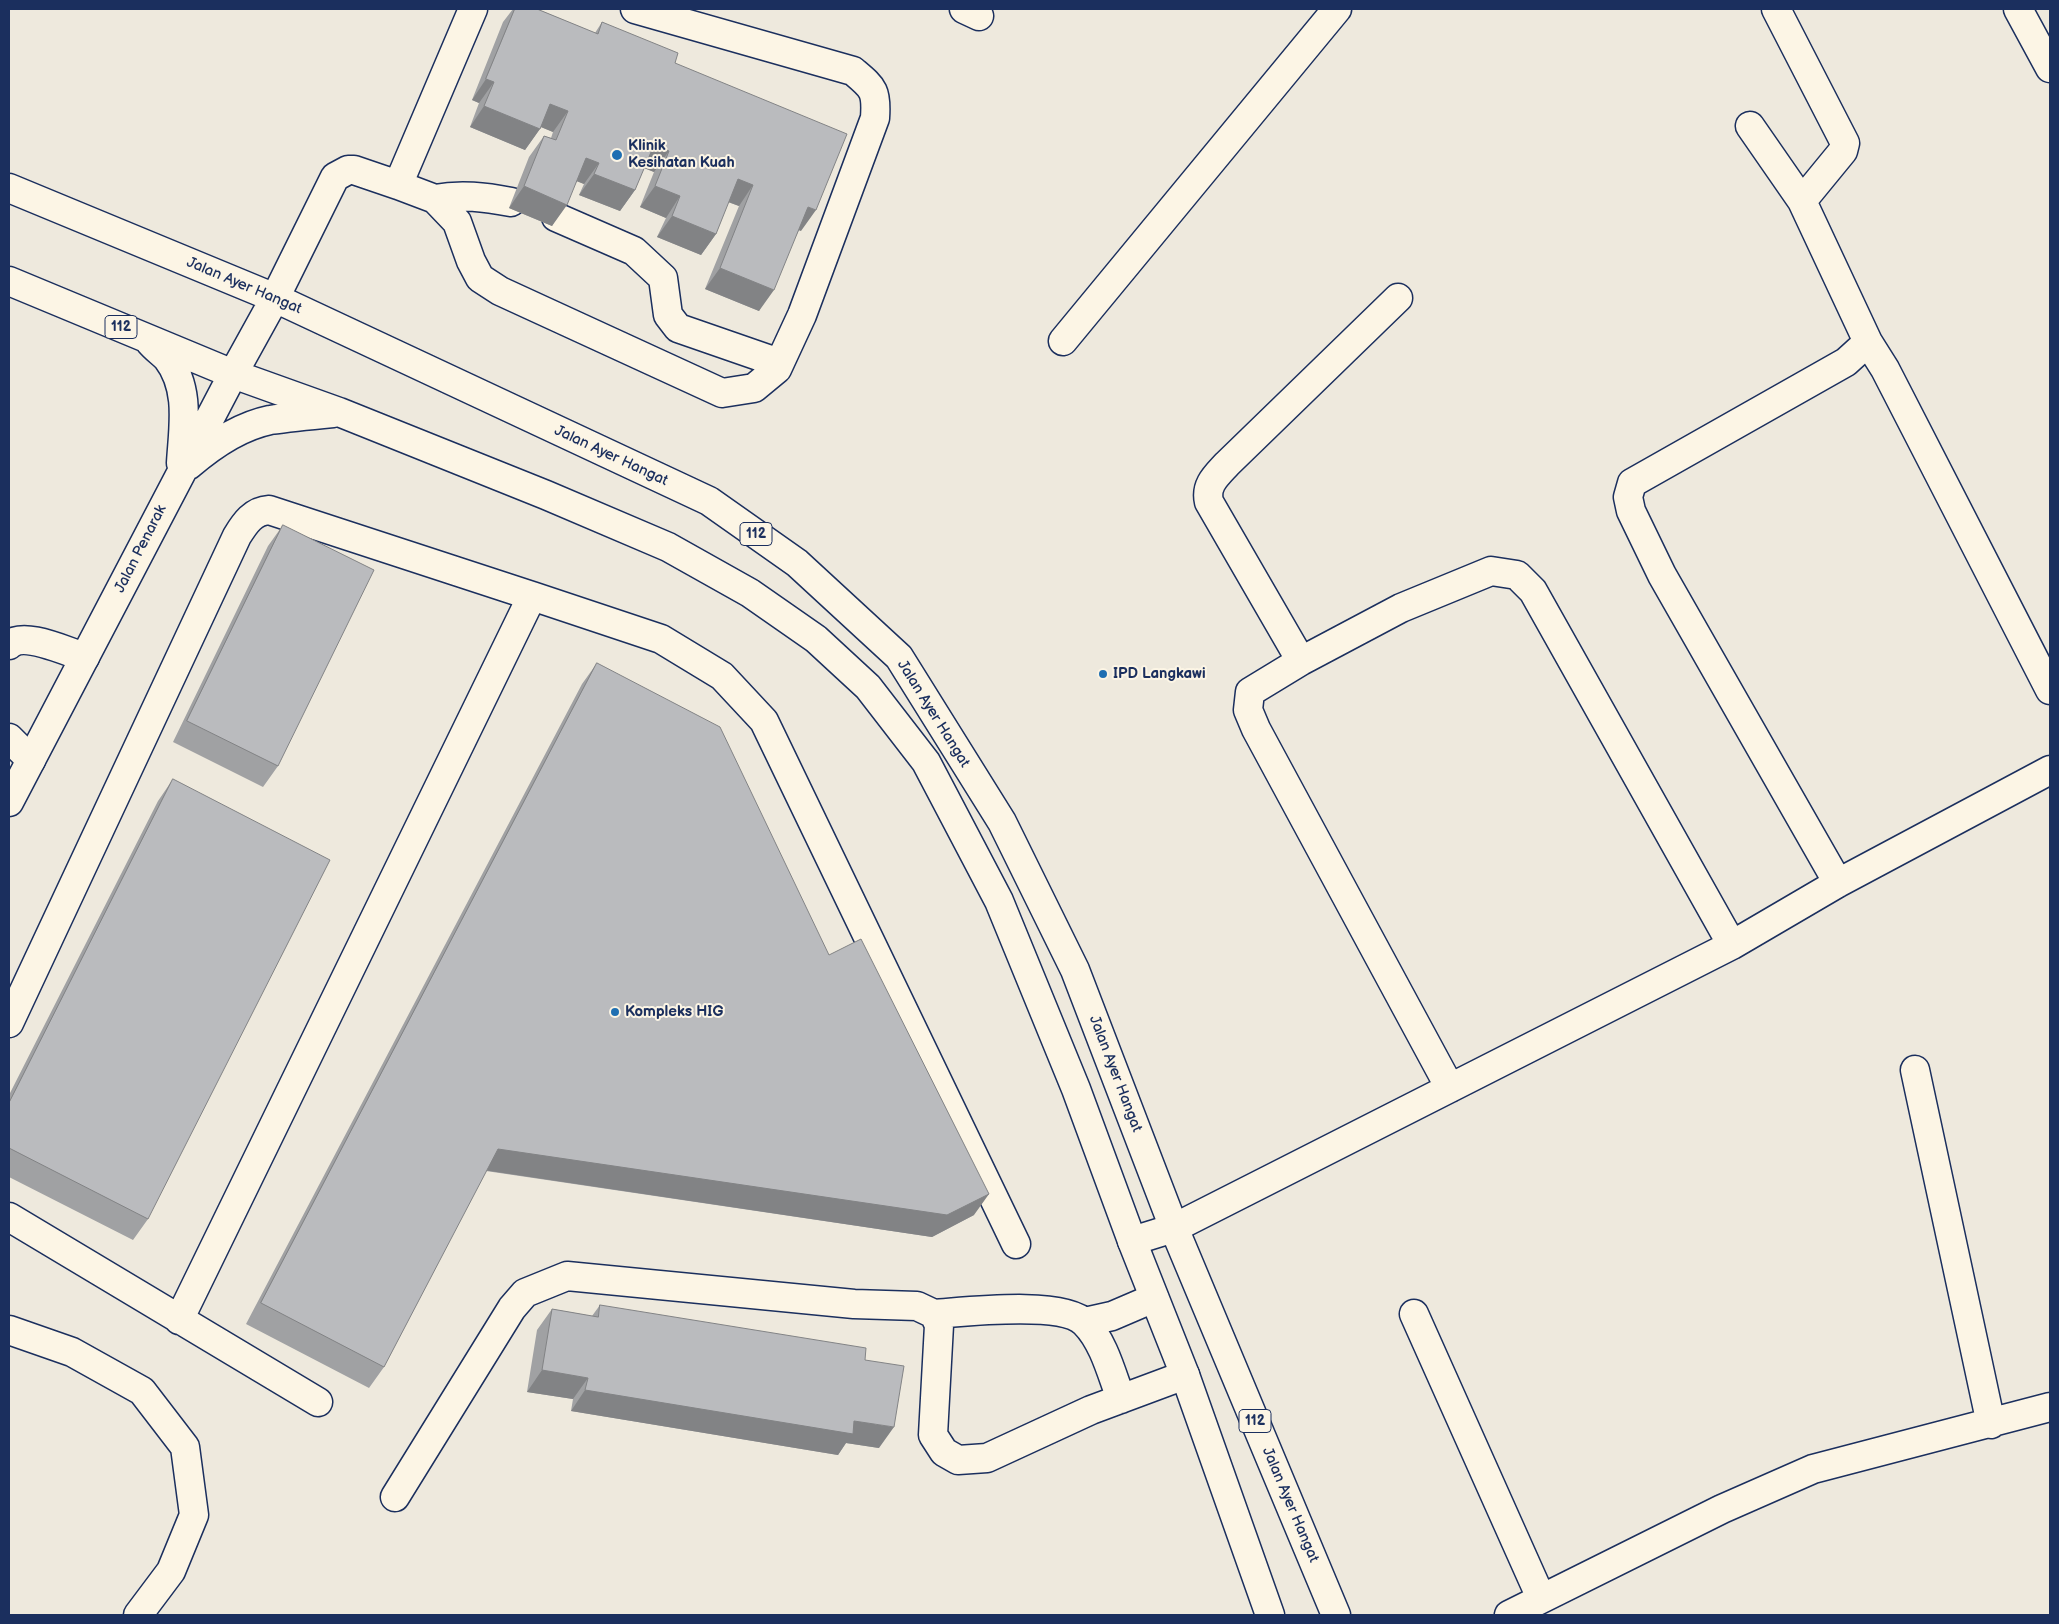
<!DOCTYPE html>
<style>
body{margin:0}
#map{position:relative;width:2059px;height:1624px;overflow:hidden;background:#eee9dd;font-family:"Balsamiq Sans",sans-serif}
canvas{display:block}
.frame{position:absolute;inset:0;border:10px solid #1b2f5e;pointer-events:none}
</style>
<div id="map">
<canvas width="2059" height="1624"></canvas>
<div class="frame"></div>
</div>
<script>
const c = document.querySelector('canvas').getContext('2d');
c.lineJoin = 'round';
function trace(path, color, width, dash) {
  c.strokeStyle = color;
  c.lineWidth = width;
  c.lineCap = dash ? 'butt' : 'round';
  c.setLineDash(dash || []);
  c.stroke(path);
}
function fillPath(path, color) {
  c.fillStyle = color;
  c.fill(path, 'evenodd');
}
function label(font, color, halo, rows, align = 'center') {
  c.font = font + ' "Balsamiq Sans",sans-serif';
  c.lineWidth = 4;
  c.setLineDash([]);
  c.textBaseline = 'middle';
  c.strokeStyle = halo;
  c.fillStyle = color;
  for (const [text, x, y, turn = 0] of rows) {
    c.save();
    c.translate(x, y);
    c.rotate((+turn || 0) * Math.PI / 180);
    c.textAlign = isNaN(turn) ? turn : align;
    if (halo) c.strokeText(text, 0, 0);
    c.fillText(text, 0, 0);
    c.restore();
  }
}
const minor = new Path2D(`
 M964 9 979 16
 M1776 9 1845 143 1843 151 1802 201
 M2018 9 2050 68
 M1750 126 1802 201 1868 342
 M398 185 435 199 457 222 471 261 480 278 500 291 722 393 754 388 777 369 802 315 875 118C877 90 873 88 853 71L635 9
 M435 199C461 194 485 197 511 202
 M556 217 634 251 663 278 668 315 678 328 779 363
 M275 298 335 177 348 170H354L398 185 473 9
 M1063 341 1337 9
 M532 596 661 639 722 676 764 721 1016 1244
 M9 645C24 631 67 652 85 657
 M1301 661 1209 502C1205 485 1216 476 1227 464L1398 298
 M9 738 31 760
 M1838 883 1662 575 1631 511 1628 497 1632 483 1846 362 1868 342 1885 369 2050 690
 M9 1023 237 536C245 523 253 511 269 510L532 596 179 1320
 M1915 1070 1991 1424
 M1450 1088 1256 729 1248 710 1250 692 1301 661 1401 608 1491 571 1517 575 1533 591 1732 945
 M9 1217 318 1402
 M1132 1241 1174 1228 1732 945 1838 883 2050 770
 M934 1314C965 1312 1063 1300 1085 1323 1104 1342 1112 1375 1121 1399
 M1414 1314 1541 1598
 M1085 1322 1112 1316 1154 1298
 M9 1330 72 1352 142 1391 185 1447 194 1515 171 1571 138 1615
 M395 1497 512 1308 525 1293 567 1276 854 1304 917 1306 934 1314 939 1325 933 1435 944 1452 958 1460 987 1458 1091 1410 1185 1375
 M1509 1615 1722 1509 1813 1469 2050 1407`);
const major = new Path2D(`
 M9 188 275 298 709 501 797 563 899 657 1002 822 1075 970 1174 1228 1336 1615
 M9 281 233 374 339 412 546 495 668 547 750 593 816 639 868 687 926 762 999 901 1076 1089 1132 1241 1185 1375 1270 1615
 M150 342C155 348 162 353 167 358 191 389 183 428 181 463
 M189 465C211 446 241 426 270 420 291 417 312 415 333 413
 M9 802 233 374 275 298`);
trace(minor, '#1b2f5e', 31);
trace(major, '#1b2f5e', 31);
trace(minor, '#fcf5e5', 28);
trace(major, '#fcf5e5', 28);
fillPath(new Path2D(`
 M513 9H537L595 33 602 22 675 63 801 231 799 230 759 311 705 289 739 206 728 202 716 234 701 255 657 237 666 218 640 207 654 172 644 168 635 190 620 211 579 195 584 184 577 181 552 226 509 208 529 157 544 136 551 138 553 132 541 127 525 150 470 127 479 103 472 100 503 22Z
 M283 525 278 766 263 787 173 742 268 546Z
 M597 663 829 955 974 1215 932 1237 486 1171 384 1367 369 1388 246 1324 582 684Z
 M173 779 148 1219 133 1240 9 1177V1095L158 801Z
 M600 1305 865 1360 879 1448 846 1443 838 1455 571 1411 573 1399 527 1392 537 1330 552 1309 592 1316Z`), '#a0a1a3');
fillPath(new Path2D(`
 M486 79 494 82 479 103 472 100Z
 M550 104 568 111 553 132 536 125Z
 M484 106 540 129 525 150 470 127Z
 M654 145 669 151 654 172 639 166Z
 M586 158 599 163 584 184 571 179Z
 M594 174 635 190 620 211 579 195Z
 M738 179 753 185 739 206 723 200Z
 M524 186 567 205 552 226 509 208Z
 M655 186 680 196 666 218 640 207Z
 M808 207 816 210 801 231 793 228Z
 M672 216 716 234 701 255 657 237Z
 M720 268 774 290 759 311 705 289Z
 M498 1149 989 1194 974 1215 932 1237 483 1170Z
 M542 1370 588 1378 573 1399 527 1392Z
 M585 1390 854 1421 894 1427 879 1448 846 1443 838 1455 571 1411Z`), '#828385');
const building = new Path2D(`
 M515 9H537L598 34 602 22 678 53 675 63 847 134 816 210 808 207 774 290 720 268 753 185 738 179 716 234 672 216 680 196 655 186 669 151 654 145 635 190 594 174 599 163 586 158 567 205 524 186 544 136 556 140 568 111 550 104 540 129 484 106 494 82 486 79Z
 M283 525 374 570 278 766 187 721Z
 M597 663 720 727 829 955 861 939 989 1194 947 1215 498 1149 384 1367 261 1303Z
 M173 779 330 860 148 1219 9 1148V1103Z
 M600 1305 866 1348 865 1360 904 1366 894 1427 854 1421 853 1434 585 1390 588 1378 542 1370 552 1309 598 1317Z`);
fillPath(building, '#babbbe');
trace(building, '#828385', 1);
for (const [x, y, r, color] of [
 [617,155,6,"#1f6fb2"],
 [1103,674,5,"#1f6fb2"],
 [615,1012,5,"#1f6fb2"]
]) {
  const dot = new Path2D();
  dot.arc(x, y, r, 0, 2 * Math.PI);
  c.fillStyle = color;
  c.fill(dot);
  trace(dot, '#fcf5e5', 2);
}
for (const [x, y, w] of [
 [121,327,32],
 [756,534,32],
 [1255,1421,32]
]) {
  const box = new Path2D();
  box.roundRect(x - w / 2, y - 11.5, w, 23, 4);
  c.fillStyle = '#fcf5e5';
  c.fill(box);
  trace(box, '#1b2f5e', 1);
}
label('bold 14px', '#1b2f5e', null, [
 ["112",121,327],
 ["112",756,534],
 ["112",1255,1421]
]);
label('bold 15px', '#1b2f5e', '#fcf5e5', [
 ["Klinik",628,146],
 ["Kesihatan Kuah",628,163],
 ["IPD Langkawi",1113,674],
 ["Kompleks HIG",625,1012]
], 'left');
label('15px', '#1b2f5e', '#fcf5e5', [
 ["Jalan Ayer Hangat",244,286,23],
 ["Jalan Ayer Hangat",611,456,25],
 ["Jalan Penarak",141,549,-63],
 ["Jalan Ayer Hangat",933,714,58],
 ["Jalan Ayer Hangat",1115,1074,69],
 ["Jalan Ayer Hangat",1290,1505,67]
]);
</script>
